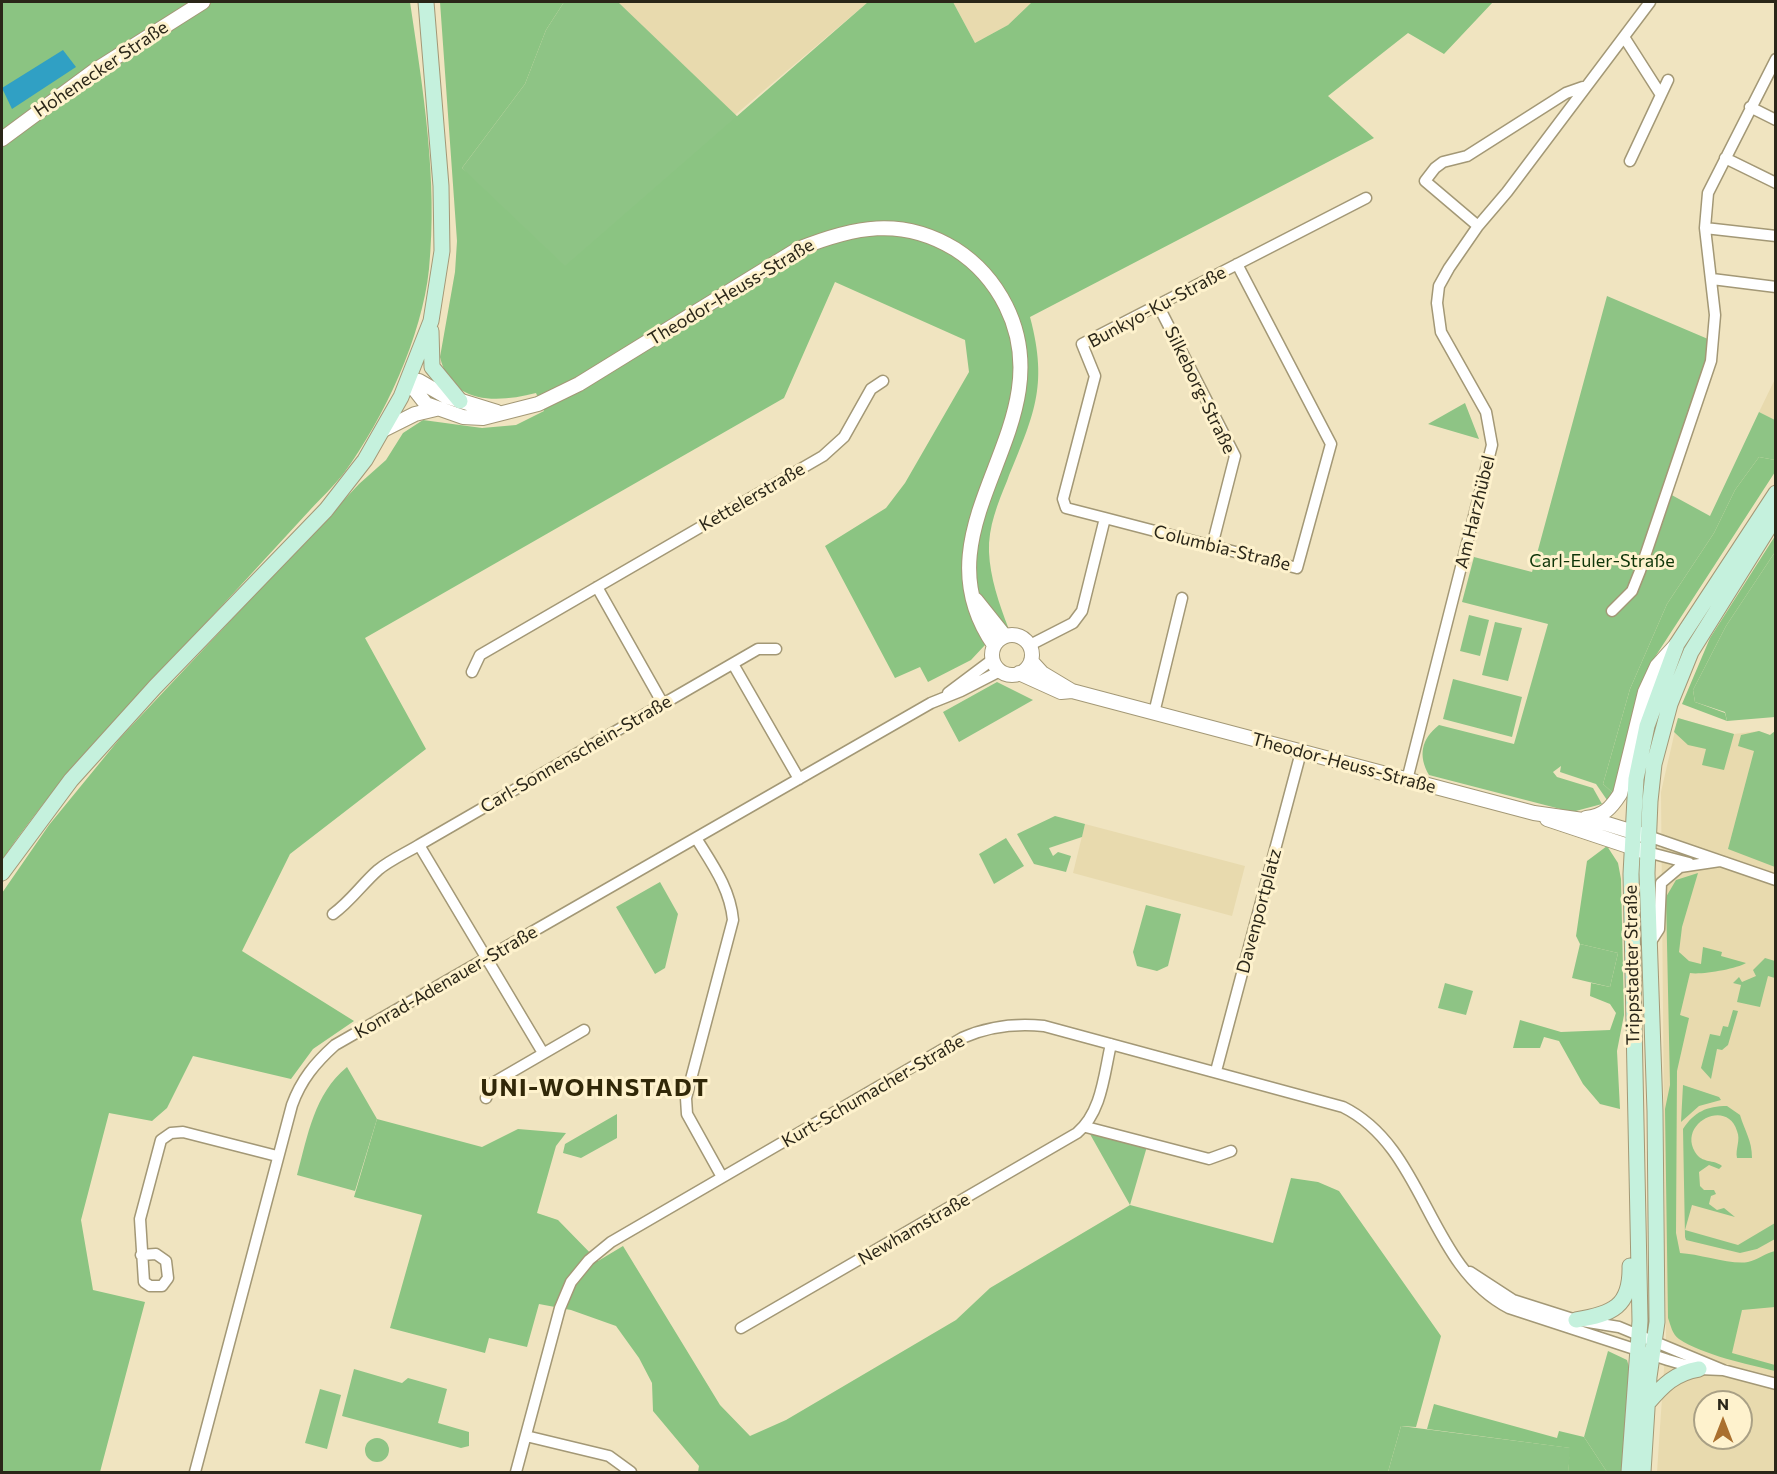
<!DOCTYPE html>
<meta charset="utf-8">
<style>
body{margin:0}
#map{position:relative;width:1777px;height:1474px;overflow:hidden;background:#f0e4c0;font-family:Commissioner,sans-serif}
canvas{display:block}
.frame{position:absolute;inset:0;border:3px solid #2a2618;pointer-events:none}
.north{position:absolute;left:1693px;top:1390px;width:60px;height:60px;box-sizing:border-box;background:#fef2cd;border:2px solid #a9a085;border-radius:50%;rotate:0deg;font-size:16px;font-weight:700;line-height:24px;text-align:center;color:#2a2618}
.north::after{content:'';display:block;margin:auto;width:21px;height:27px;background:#aa702f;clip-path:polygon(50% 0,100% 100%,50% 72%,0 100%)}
</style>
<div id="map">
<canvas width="1777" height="1474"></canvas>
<div class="frame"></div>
<div class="north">N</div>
</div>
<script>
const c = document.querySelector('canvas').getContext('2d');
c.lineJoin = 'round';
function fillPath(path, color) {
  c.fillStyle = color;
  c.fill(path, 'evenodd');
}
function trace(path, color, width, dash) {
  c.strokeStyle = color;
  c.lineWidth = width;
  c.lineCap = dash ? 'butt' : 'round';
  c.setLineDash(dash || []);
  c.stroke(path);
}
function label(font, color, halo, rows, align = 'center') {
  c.font = font + ' Commissioner,sans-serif';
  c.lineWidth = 6;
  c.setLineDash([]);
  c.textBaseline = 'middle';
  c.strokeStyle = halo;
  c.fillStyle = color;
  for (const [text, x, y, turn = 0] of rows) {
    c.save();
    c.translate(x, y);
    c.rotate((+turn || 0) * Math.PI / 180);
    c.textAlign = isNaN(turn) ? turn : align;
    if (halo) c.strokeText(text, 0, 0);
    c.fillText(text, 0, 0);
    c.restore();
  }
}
fillPath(new Path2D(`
 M618 2H868L735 115Z
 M953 2H1032L1008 25 975 43Z
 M1775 379V420L1759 412Z
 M1678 718 1734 734 1759 731 1770 735 1775 731 1776 1472H1657L1666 1339 1661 792ZM1705 1402H1741V1438H1705Z
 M1085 824 1245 866 1232 916 1073 873Z`), '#e8daae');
fillPath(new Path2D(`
 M564 2H618L740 119 953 2 946 226 610 349 462 168 525 84 546 30Z
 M1607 296 1715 342 1668 493 1710 516 1759 412 1775 420V460L1759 457 1735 490 1714 533 1667 604 1630 689 1603 784 1613 793 1607 800 1596 784 1560 772 1561 766 1553 772 1557 777 1593 788 1602 804 1572 812 1429 775C1418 756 1421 739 1439 725L1514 744 1548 624 1462 602 1474 557 1532 572Z
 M1465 403 1479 439 1428 424Z
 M1775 552V717L1727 721 1725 712 1695 702 1693 690 1726 626Z
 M1469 615 1489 620 1480 656 1460 651Z
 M1495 622 1522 628 1508 681 1482 675Z
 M1453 679 1522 697 1512 737 1443 719Z
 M997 682 1033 700 959 742 943 712Z
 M1678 718 1734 734 1724 770 1702 765 1706 749 1688 745 1674 732Z
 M1759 731 1770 735 1775 731V867L1728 849 1754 751 1738 746 1741 735Z
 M1055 816 1085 824 1082 837 1049 848 1053 856 1058 852 1071 856 1066 872 1034 864 1017 834Z
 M1006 838 1024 866 994 884 979 854Z
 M660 882 678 914 665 968 655 974 616 907Z
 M1146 905 1181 914 1168 966 1157 971 1137 966 1133 952Z
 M1580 944 1618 953 1610 987 1572 978Z
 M1765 958 1775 961V978L1768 976 1760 1007 1737 1002 1741 985 1733 983 1739 977 1742 982 1756 976 1753 970Z
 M1445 983 1473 991 1466 1015 1438 1008Z
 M1733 1010 1738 1011 1728 1045 1722 1050 1717 1049 1711 1079 1701 1068 1710 1034 1720 1036 1723 1026 1728 1027Z
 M347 1067 377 1119 355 1191 297 1175C308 1135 314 1094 347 1067Z
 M1683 1085 1719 1097 1721 1100 1699 1106 1681 1122Z
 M1727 1106 1740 1115C1745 1132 1752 1140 1752 1158H1737C1735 1149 1741 1140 1737 1131 1727 1098 1678 1123 1695 1152 1702 1164 1714 1159 1722 1166L1719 1169 1709 1165 1699 1172 1700 1186 1704 1190H1714L1716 1194 1711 1196 1709 1204 1717 1210 1724 1208 1735 1217 1692 1205 1685 1230 1738 1245 1775 1223V1239L1757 1249 1740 1253 1686 1240 1685 1237 1683 1129C1694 1112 1707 1106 1727 1106Z
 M617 1114V1138L581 1158 563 1153 565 1144Z
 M1086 1127 1148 1143 1130 1205Z
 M1608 1351 1627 1360 1629 1367 1625 1472H1607L1584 1437Z
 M354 1369 402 1383 408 1378 447 1389 438 1423 469 1432V1446L461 1448 342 1416Z
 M320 1389 341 1395 327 1449 305 1443Z
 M1401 1426 1571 1448 1568 1472H1388Z
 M365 1450a12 12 0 1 1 24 0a12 12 0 1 1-24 0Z`), '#8ec485');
fillPath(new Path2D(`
 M2 2H410C423 90 438 179 429 269 422 337 384 418 344 473 334 486 321 498 310 510 287 535 264 560 241 585 159 675 71 759 2 860Z
 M440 2H564L546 30 525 84 462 168 565 266 868 2H953L975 43 1008 25 1032 2H1493L1444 54 1408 33 1328 96 1374 138 1030 317C1049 388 1033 416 1007 481 998 503 988 527 989 552 990 577 999 604 1008 627L985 645 971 660 928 682 920 667 895 678 825 546 886 508 905 483 969 372 965 340 835 282 784 398 365 638 426 749 290 854 242 951 354 1021 313 1049 291 1079 193 1056 167 1108 152 1121 109 1113 81 1220 93 1290 145 1302 100 1472H2V893L49 825 121 737 359 484 386 460 403 433 423 420 482 428 516 425 544 411 536 393C497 403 451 405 440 357L455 272 457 241Z
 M1759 457 1775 460V472L1655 657 1642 684 1613 793 1603 784 1630 689 1667 604 1714 533 1735 490Z
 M1775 536V552L1726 626 1693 690 1695 702 1725 713 1727 721 1682 704 1710 638Z
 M1607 846 1618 863 1621 879 1624 1015 1617 1051 1620 1109 1600 1104 1583 1084 1559 1041 1544 1037 1540 1048H1513L1520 1020 1561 1032 1610 1030 1616 1013 1610 1004 1590 996 1591 983 1610 987 1618 953 1580 944 1576 936 1587 861Z
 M1698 873 1682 927 1679 952 1689 961 1701 964 1703 947 1722 952 1721 956 1746 963C1736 969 1701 975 1690 973L1680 1015 1689 1018 1677 1071 1676 1233 1680 1253C1700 1254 1731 1265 1748 1262 1757 1260 1766 1253 1775 1251V1307L1742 1310 1732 1353 1775 1365V1371C1747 1364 1703 1355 1679 1339 1672 1334 1671 1326 1668 1318L1665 1109 1670 1085 1666 897 1676 880Z
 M377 1119 482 1147 518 1129 566 1133 556 1146 537 1213 558 1220 598 1261 623 1246 720 1405 750 1436 786 1420 956 1320 990 1288 1130 1205 1273 1243 1291 1178 1318 1182 1339 1191 1441 1336 1416 1427 1401 1426 1388 1472H698L699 1466 653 1411 652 1383 639 1358 616 1326 571 1310 539 1304 527 1347 489 1338 485 1353 390 1328 422 1215 354 1197Z
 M1434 1404 1557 1438 1559 1431 1584 1437 1607 1472H1568L1570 1448 1427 1429Z`), '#8bc482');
fillPath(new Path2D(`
 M63 50 76 67 12 109 2 88Z`), '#30a0c4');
const minor = new Path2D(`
 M1624 37 1661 95
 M1750 107 1776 120
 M1725 158 1776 183
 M1630 161 1668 80
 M1478 226 1425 181 1435 168 1443 162 1467 156 1566 93 1583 87
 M1705 228 1776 236
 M1712 279 1776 287
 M1158 305 1235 456 1212 546
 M1105 518 1297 568 1331 444 1237 264
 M597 587 663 704
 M1612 611 1632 591 1640 571 1711 361 1715 315 1705 228 1708 193 1776 59
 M1030 645 1073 623 1082 611 1105 518 1066 508 1063 499 1095 376 1082 344 1366 198
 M733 664 799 779
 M472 672 480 655 823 456 844 437 871 389 883 381
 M948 693 992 660
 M1154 713 1182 598
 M1407 780 1492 445 1486 412 1441 332 1437 303 1439 286 1449 268 1478 226 1507 192 1650 2
 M1648 836 1776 880
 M696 838C712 864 730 888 733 920L686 1098 687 1114 722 1177
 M419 845 543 1053
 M1647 852 1689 863
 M333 914C351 901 362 884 378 870 390 860 406 853 419 845L758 649H776
 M1650 943 1659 929 1661 883 1680 867 1720 861
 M1216 1071 1301 752
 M486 1098 491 1084 584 1030
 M1086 1127 1209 1159 1231 1151
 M141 1255 156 1254 166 1261 168 1278 162 1286H150L144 1282 140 1219 161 1140 171 1133 183 1132 277 1156
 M1470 1272 1513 1300 1576 1320 1619 1327 1723 1370 1776 1384
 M741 1328 1077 1133C1102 1112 1104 1074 1111 1044
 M526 1436 609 1456 631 1472
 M195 1472 292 1105C301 1080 315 1063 335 1045L931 703 961 691 1000 671
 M516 1472 560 1308 571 1282 589 1260 611 1242 962 1038C989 1026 1015 1023 1044 1026L1343 1107C1426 1148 1427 1266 1509 1308L1668 1360 1699 1369 1723 1370`);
const tertiary = new Path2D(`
 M2 139 94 71 203 2
 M408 381 426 404 463 417 483 418 538 404 579 384 798 249C853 227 901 216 955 249 977 263 994 282 1006 306 1067 428 911 525 994 645
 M408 381H419L445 396 497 412
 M383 430 415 414 436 409
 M976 600 1004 635
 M992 655a20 20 0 1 1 40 0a20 20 0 1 1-40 0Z
 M1031 661 1042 673 1072 691
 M1019 673 1061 692 1072 691 1534 813 1604 823 1643 835
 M1586 818C1604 816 1611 808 1620 794L1645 692 1657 666 1676 645
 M1547 819 1643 851`);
const secondary = new Path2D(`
 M431 331 432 367 460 401
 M2 873 71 780 155 687 326 510 365 460 401 397 431 321 442 251 441 186 426 2
 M1576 1320C1612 1314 1631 1307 1630 1266
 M1647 1404C1663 1385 1675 1373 1699 1369
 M1629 1472 1640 1321 1631 874 1636 779 1647 726 1677 644 1776 493
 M1643 1472 1649 1377 1657 1322 1655 1111 1647 873 1650 801 1654 764 1670 704 1691 652 1776 516`);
trace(minor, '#a39876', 13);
trace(tertiary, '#a39876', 16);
trace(secondary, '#a39876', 17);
trace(minor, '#fff', 10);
trace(tertiary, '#fff', 14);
trace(secondary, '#c5f1dd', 15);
label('18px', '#2a2618', '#fef2cd', [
 ["Hohenecker Straße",101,69,-34],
 ["Theodor-Heuss-Straße",731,292,-31],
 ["Bunkyo-Ku-Straße",1157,307,-28],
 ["Silkeborg-Straße",1200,390,64],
 ["Kettelerstraße",752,497,-30],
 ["Am Harzhübel",1475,512,-76],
 ["Columbia-Straße",1222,548,14],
 ["Carl-Sonnenschein-Straße",576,754,-30],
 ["Theodor-Heuss-Straße",1344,763,15],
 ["Davenportplatz",1259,911,-75],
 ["Trippstadter Straße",1632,965,-91],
 ["Konrad-Adenauer-Straße",446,982,-30],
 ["Kurt-Schumacher-Straße",873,1091,-30],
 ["Newhamstraße",914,1229,-30]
]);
label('18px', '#0e3508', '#fef2cd', [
 ["Carl-Euler-Straße",1602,561]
]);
c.letterSpacing = '1.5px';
label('bold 24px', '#312808', '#fef2cd', [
 ["UNI-WOHNSTADT",595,1088]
]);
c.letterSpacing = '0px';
</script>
